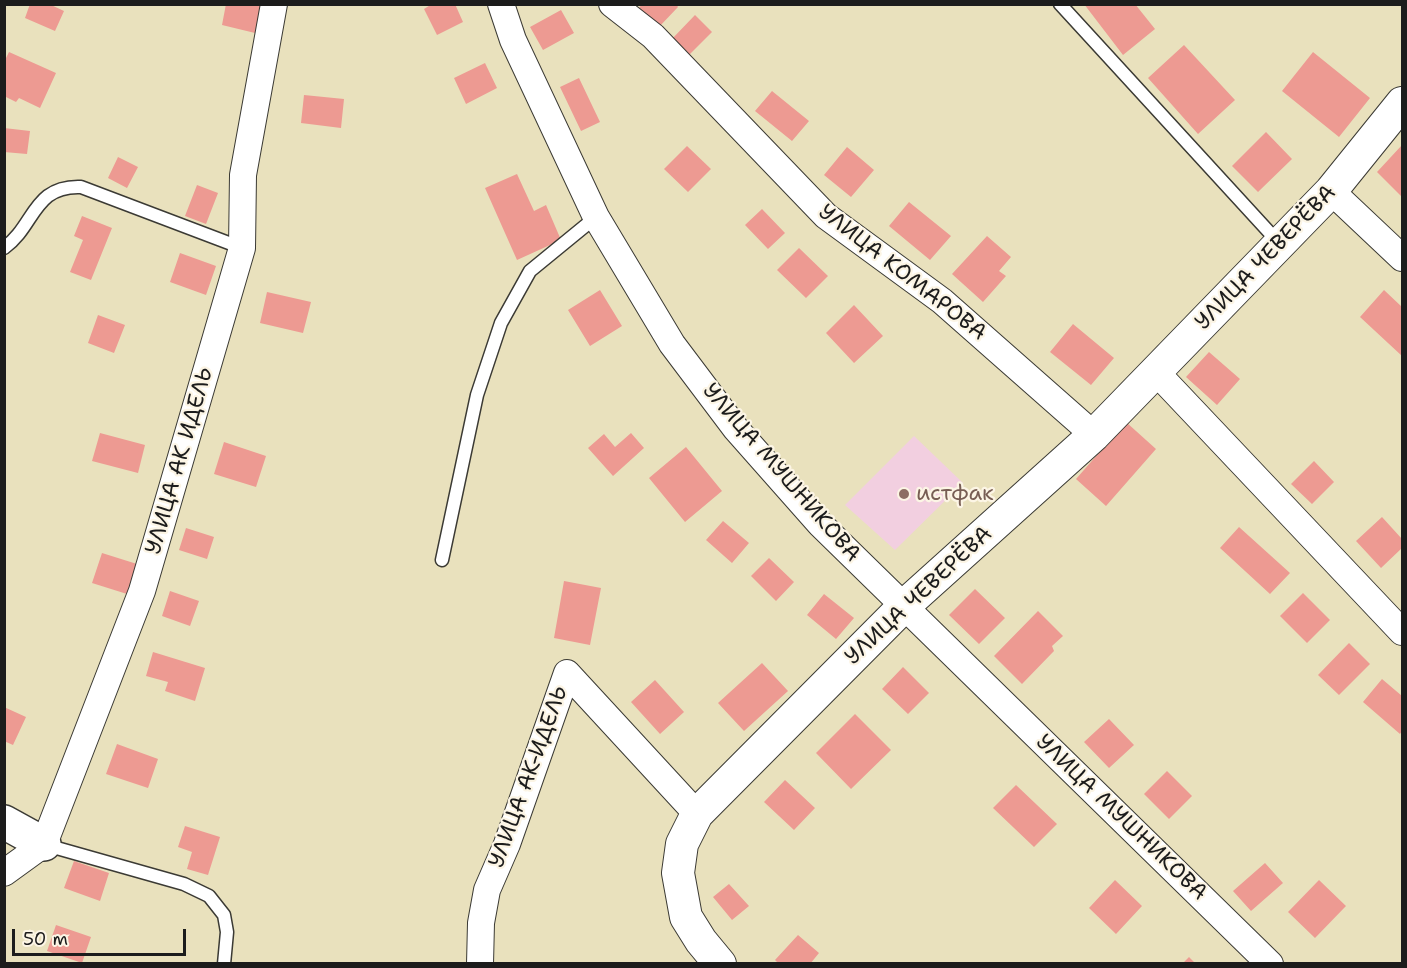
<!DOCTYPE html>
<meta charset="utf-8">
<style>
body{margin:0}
#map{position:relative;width:1407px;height:968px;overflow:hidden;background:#e9e1bd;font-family:"Shantell Sans",sans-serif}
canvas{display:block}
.frame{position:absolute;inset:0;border:6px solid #1c1c1c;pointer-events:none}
.scale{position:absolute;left:12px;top:929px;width:174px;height:27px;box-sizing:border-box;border:3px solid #1c1c1c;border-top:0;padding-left:8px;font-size:18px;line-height:21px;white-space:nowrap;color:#1c1c1c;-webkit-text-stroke:4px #fcf5e5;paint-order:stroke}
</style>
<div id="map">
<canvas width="1407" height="968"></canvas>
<div class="frame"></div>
<div class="scale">50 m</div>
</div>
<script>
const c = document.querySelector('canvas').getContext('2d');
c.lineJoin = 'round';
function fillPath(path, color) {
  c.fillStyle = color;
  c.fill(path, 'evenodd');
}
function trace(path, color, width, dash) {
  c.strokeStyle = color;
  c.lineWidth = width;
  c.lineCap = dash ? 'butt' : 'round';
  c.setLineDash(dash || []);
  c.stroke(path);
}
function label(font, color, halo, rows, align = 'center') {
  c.font = font + ' "Shantell Sans",sans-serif';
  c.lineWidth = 4.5;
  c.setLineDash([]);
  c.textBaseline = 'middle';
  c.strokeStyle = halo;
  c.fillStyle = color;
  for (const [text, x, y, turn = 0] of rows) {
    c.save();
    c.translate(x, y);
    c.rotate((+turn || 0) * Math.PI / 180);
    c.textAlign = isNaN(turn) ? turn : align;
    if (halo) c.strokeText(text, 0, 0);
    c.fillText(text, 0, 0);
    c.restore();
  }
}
fillPath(new Path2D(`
 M914 436 963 483 895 550 845 505Z`), '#f2cfe0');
fillPath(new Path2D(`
 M30 4H49L64 11 55 31 25 18Z
 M226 4H261L255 33 222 25Z
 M432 4H455L463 22 437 35 424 9Z
 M642 4H676L678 7 659 27 639 8Z
 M1084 4H1135L1155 29 1123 55Z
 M561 10 574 33 543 50 530 27Z
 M695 15 712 32 688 56 671 40Z
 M1184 45 1235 100 1198 134 1148 78Z
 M9 52 56 73 40 108 19 98 16 102 4 96V62Z
 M1313 52 1370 98 1339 137 1282 91Z
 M485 63 497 88 466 104 454 78Z
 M579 78 600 122 581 131 560 87Z
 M772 91 809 121 792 141 755 111Z
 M304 95 344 99 341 128 301 123Z
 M4 128 30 131 27 154 4 152Z
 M1266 132 1292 159 1258 192 1232 166Z
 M1402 145V197L1377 172Z
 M687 146 711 169 688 192 664 169Z
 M847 147 874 170 851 197 824 175Z
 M118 157 138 167 127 188 108 178Z
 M517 174 534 211 546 205 561 240 517 260 485 188Z
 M197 185 218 193 206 224 185 216Z
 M909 202 951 236 930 260 889 226Z
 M762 209 785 233 768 249 745 225Z
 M82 216 112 228 91 280 70 272 83 240 74 236Z
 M987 236 1011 257 999 271 1006 276 983 302 952 274Z
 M799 248 828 276 806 298 777 270Z
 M180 253 216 266 206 295 170 282Z
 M600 290 622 326 590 346 568 310Z
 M1384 290 1402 307V356L1360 317Z
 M267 292 311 302 303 333 260 323Z
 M854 305 883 336 854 363 826 333Z
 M98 315 125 325 114 353 88 343Z
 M1073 324 1114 358 1091 385 1050 352Z
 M1209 352 1240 379 1217 405 1186 377Z
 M1126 422 1156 449 1106 506 1076 479Z
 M100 433 145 445 138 473 92 461Z
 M631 433 644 448 613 476 588 448 604 434 615 447Z
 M224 442 266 456 256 487 214 474Z
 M686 447 722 491 685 522 649 478Z
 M1314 461 1334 482 1312 504 1291 484Z
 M1382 517 1402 539V548L1381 568 1356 541Z
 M723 521 749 543 732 563 706 540Z
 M1239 527 1290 573 1270 594 1220 548Z
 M186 528 214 537 207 559 179 550Z
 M102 553 137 564 127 594 92 583Z
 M769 558 794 582 776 601 751 576Z
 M564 581 601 588 590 645 554 638Z
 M975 589 1005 618 979 644 949 615Z
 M170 591 199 601 190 626 162 616Z
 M1303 593 1330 620 1307 643 1280 616Z
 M824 594 854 618 836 639 807 615Z
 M1038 611 1063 636 1052 646 1054 651 1022 684 994 656Z
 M1349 643 1370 664 1339 695 1318 675Z
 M153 652 205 668 195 701 165 691 168 682 146 676Z
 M762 663 788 691 744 731 718 703Z
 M903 667 929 693 908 714 882 689Z
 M1382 679 1402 696V731L1400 734 1363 702Z
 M655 680 684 712 660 734 631 702Z
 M4 707 26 717 13 745 4 741Z
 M855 714 891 750 851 789 816 753Z
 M1109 719 1134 745 1109 768 1084 742Z
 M117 744 158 759 148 788 106 774Z
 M1167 771 1192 796 1169 819 1144 794Z
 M785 780 815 808 794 830 764 802Z
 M1016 785 1057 824 1034 847 993 808Z
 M185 826 220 837 208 875 187 869 192 852 178 847Z
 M74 861 109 873 100 901 64 888Z
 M1265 863 1283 883 1251 911 1233 891Z
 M1115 880 1142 906 1116 934 1089 908Z
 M1319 880 1346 906 1315 938 1288 912Z
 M729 884 749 906 732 920 713 897Z
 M56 925 91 937 82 963 47 951Z
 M798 935 819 953 810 964H779L775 960Z
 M1189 957 1196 964H1182Z`), '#ed9a92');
const service = new Path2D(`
 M1060 4 1280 244
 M4 248C35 226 33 185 81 187L242 248
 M442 560 477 395 501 323 530 271 596 217
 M46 845 184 884 209 896 224 915 227 932 224 964`);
const minor = new Path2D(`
 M501 4 513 40 596 217 672 344 736 429 820 524 1270 964
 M612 4 653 36 826 216 942 301 1094 435
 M1331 191 1402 258
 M1156 372 1402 632
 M4 873 44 844 142 591 242 248 243 175 274 4
 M480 964 481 923 487 890 507 844 567 673 697 814`);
const tertiary = new Path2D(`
 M720 964 701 941 686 917 678 873 682 844 697 814 904 606 1094 435 1331 191 1402 103`);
const secondary = new Path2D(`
 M4 822 44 844`);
trace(service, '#3b3a34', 15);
trace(minor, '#3b3a34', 28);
trace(tertiary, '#3b3a34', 34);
trace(secondary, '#3b3a34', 36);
trace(service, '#fff', 12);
trace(minor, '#fff', 26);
trace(tertiary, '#fff', 32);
trace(secondary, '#fff', 33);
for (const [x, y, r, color] of [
 [904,494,6,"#8d6e63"]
]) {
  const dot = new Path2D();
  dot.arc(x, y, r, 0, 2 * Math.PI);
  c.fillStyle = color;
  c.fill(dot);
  trace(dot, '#fcf5e5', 2);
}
label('22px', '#1c1c1c', '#fcf5e5', [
 ["УЛИЦА ЧЕВЕРЁВА",1266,258,-46],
 ["УЛИЦА КОМАРОВА",902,273,38],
 ["УЛИЦА АК ИДЕЛЬ",180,461,-74],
 ["УЛИЦА МУШНИКОВА",781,473,49],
 ["УЛИЦА ЧЕВЕРЁВА",919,596,-43],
 ["УЛИЦА АК-ИДЕЛЬ",529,777,-70],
 ["УЛИЦА МУШНИКОВА",1121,818,44]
]);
label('22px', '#785e54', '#fcf5e5', [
 ["истфак",916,494]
], 'left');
</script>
